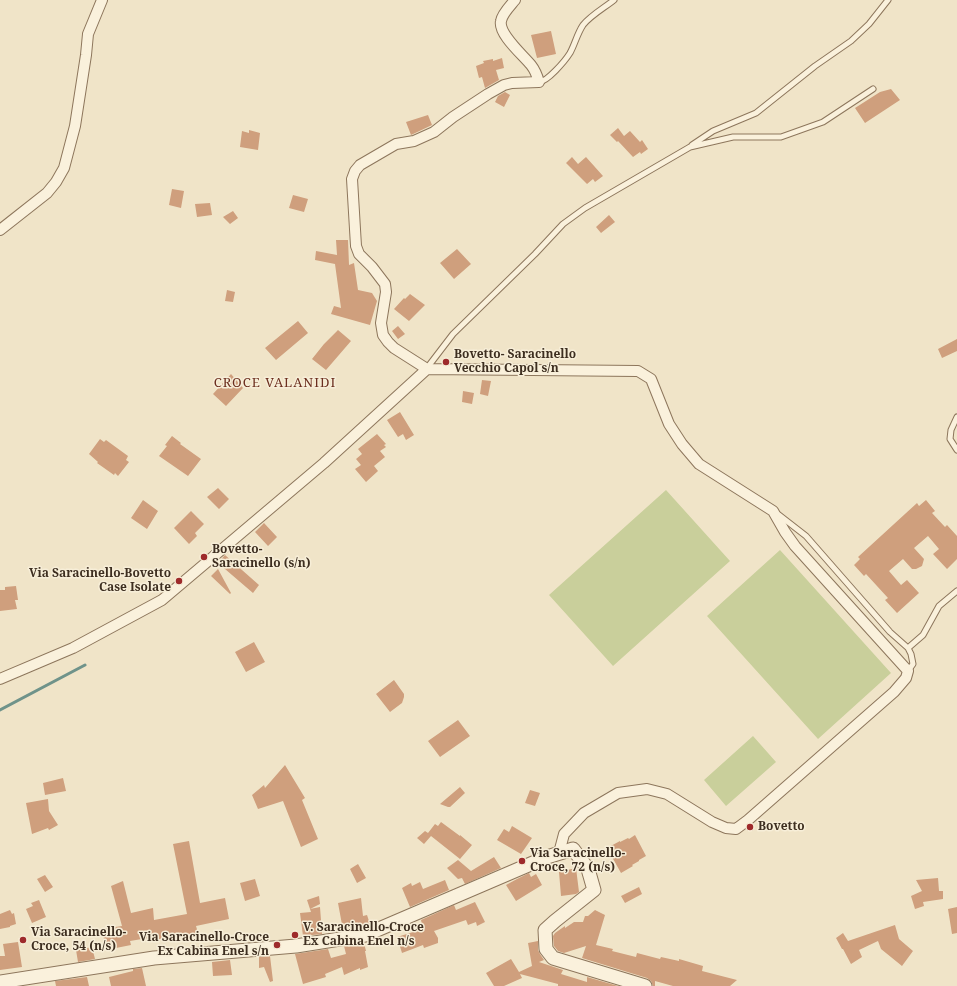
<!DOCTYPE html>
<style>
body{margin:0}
canvas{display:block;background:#f0e4c8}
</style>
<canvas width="957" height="986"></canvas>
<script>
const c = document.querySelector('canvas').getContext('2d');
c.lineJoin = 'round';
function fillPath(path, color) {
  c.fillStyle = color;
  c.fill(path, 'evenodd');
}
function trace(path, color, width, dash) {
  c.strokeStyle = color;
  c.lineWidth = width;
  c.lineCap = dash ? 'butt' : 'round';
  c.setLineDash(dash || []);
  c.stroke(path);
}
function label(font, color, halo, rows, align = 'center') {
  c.font = font + ' "Noto Serif",serif';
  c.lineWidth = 3;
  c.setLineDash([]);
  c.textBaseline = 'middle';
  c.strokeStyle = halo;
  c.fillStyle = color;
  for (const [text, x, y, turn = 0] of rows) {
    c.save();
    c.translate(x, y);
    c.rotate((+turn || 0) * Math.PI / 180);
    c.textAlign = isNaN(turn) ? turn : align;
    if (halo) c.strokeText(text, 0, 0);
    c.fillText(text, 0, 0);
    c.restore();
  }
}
fillPath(new Path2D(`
 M666 490 730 561 613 666 549 595Z
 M780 550 891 673 818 739 707 616Z
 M753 736 776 762 726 806 704 780Z`), '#c9cf9b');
trace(new Path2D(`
 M0 710 85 665`), '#6f938a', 3);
fillPath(new Path2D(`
 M551 31 556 54 537 58 531 35Z
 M502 58 504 68 496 70 499 80 485 88 482 77 479 78 476 66 484 63 483 61 493 59V61Z
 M891 89 900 100 865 123 855 108 880 92Z
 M505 92 510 95 504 107 495 102 498 96Z
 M428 115 432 125 411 135 406 122Z
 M618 128 624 136 630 131 640 142 642 140 648 149 641 154 640 152 633 157 618 141 617 142 610 135Z
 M249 130 260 133 258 150 240 147 242 131 249 133Z
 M572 157 578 164 586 157 603 176 595 182 593 179 587 184 566 163Z
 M172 189 184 191 181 208 169 205Z
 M293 195 308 199 304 212 289 208Z
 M210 203 212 215 197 217 195 204Z
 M233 211 238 218 230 224 223 217Z
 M609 215 615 222 601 233 596 227Z
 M336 240H348L349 265 354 263 358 290 372 293 377 301 370 325 331 314 334 306 341 308 335 264 315 260 316 251 337 255Z
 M457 249 471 264 454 279 440 263Z
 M227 290 235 292 233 302 225 301Z
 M410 294 425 305 409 321 394 309 404 298 405 299Z
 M298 321 308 333 276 360 265 348Z
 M398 326 405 334 398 339 392 331Z
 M338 330 351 341 326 370 312 359 324 344Z
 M957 339V351L942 358 938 349Z
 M231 374 243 388 226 406 213 394Z
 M482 380 491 381 488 396 480 394Z
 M463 391 474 393 472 404 462 402Z
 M400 412 414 435 406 440 403 434 398 437 387 420Z
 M377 434 386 444 384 445 386 447 380 451 385 457 374 466 378 471 366 482 355 469 361 465 356 459 362 454 358 449Z
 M172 436 181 443 180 444 201 459 188 476 159 456 167 446 165 445Z
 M100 439 104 442 106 440 128 456 126 460 129 462 118 476 115 473 114 475 97 463 98 462 89 454Z
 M218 488 229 499 219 509 207 497Z
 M143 500 158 511 147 529 131 518Z
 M926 500 935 511 932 513 945 527 947 525 957 536V559L947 569 933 554 939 549 928 536 914 548 924 559 922 566 916 569H912L903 559 889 571 901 585 907 580 919 593 897 613 885 600 888 598 866 574 864 576 854 565 860 559 858 557 917 503 919 506Z
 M191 511 204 524 195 533 197 536 189 544 174 528Z
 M264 523 277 537 268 546 255 532Z
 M225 555 259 585 253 593 218 563Z
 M218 569 231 593 230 594 211 576Z
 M16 586 18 600H15L17 609 0 611V590H5V587Z
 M254 642 265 662 246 672 235 652Z
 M394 680 404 694V697L402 703 390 712 376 694Z
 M458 720 470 736 440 757 428 741Z
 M285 765 305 798 302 800 318 839 301 847 283 801 258 809 252 795 264 785 265 788Z
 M63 778 66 791 45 795 43 783Z
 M460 787 465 793 450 807H448L440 804Z
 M530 790 540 793 535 806 525 803Z
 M48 799 49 811 58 825 49 830 48 828 32 834 26 803Z
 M441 822 460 836V835L472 845 460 859 431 836 424 844 417 838 425 831 428 833 435 824 438 826Z
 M512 826 532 838 521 854 497 840 504 829 509 832Z
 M635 835 646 856 639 860V861L632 865 633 866 621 873 607 848 620 841V842L628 838 629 839Z
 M189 841 200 903 225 898 229 919 196 926 198 933 164 939V938L148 942V938L130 941 131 945 106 950 102 929 122 926 111 886 123 881 131 913 153 908 154 920 187 914 173 844Z
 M494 857 501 868 465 884 462 878 458 879 447 868 458 860 471 871Z
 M358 864 366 878 357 883 350 869Z
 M576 868 579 892 576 894 561 896 559 872Z
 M529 873 531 877 536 874 542 885 516 901 506 885 517 879Z
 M45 875 53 887 45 892 37 879Z
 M938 878 939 891H943V899L923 902 924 906 915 909 911 896 922 891 916 880Z
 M255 879 260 896 245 901 240 883Z
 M445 880 449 890 410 907 402 888 411 883 412 886 420 882 423 889Z
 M639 887 642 894 625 903 621 896Z
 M319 896 320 904 310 909 307 900Z
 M361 898 363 916 367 915 370 924 363 927 343 930 338 903Z
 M39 900 46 917 32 923 26 909 33 906 31 903Z
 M475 902 485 922 477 926 476 922 468 925 466 920 434 931 438 938V943L424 948 423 945 402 953 397 937 423 929 421 920 454 905 456 910Z
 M320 907 322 934 303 936 300 913 311 912 310 909Z
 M957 907V933L952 934 948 909Z
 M10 910 12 914 14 913 16 924 10 926V927L0 929V914Z
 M595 910 605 915 596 945 613 949 612 951 636 957 637 953 660 959 661 957 679 961V959L703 966 702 971 737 980 730 986H673L655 981V986H653L651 981 647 978 582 958 586 946 564 953 558 951 554 946 553 936 555 933 565 926V928L574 922H583L585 916H588Z
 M895 925 899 939 913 951 902 966 881 949 878 941 859 950 862 957 851 964 843 949H842L836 938 843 933 848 941Z
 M267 934 268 940 259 941V935Z
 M538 941V950L540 954 544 960 539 962 563 970 561 974 587 982V977L618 986H558V984L520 974 522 978 504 986H494L486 973 511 959 519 972 532 966 528 943Z
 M18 942 22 967 0 970V956H5L3 944Z
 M364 943 366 951H365L368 967 360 970V968L344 975 342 967 325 974 326 977 303 984 295 954 328 949 331 958 346 954 344 946Z
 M92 947 95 959 78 962 76 950Z
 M270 956 273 981 270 982 264 967 259 968V957Z
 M230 960 232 975 213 976 212 962Z
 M142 968 146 986H111L109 977 133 971V969Z
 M87 977 89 986H56L55 981Z`), '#cf9f7d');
const service = new Path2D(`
 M539 82C547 82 565 61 570 53 575 44 577 34 583 25 591 15 604 8 614 0
 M692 145 713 131 756 113 815 66 851 41 869 24 888 0
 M427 368 453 334 535 254 563 224 585 208 690 147 733 137H781L823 122 873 89
 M957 417 951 430 950 439 957 450
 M779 515 806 536 890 632 908 648
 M908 671 913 664 911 654 908 648 923 635 939 606 957 591`);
const minor = new Path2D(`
 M0 230 47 193 56 182 64 168 75 126 86 55 88 34 102 0
 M427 369 394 348 388 342 383 335 381 323 386 292 385 284 372 267 359 254 356 246 352 179 355 171 360 165 396 144 414 141 434 132 453 117 488 94 504 85 512 83 539 82C537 75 535 70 531 65 523 55 498 34 501 21 502 14 510 6 515 0
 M0 679 73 648 162 600 324 463 427 369 638 371 651 379 669 424 682 444 699 464 773 511 785 532 795 546 908 671 906 678 894 692 748 820 736 829 726 828 712 822 667 794 647 789 618 793 584 813 564 834 559 853`);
const tertiary = new Path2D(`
 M0 982 154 958 296 946 365 935 547 857 573 849 588 869 594 890 555 921 545 930 546 949 553 958 645 986`);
trace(service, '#8d765c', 7);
trace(minor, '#8d765c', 12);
trace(tertiary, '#8d765c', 15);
trace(service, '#faf1dc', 5);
trace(minor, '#faf1dc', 10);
trace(tertiary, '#faf1dc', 13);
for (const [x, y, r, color] of [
 [446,362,4,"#9e2a2b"],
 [204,557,4,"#9e2a2b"],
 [179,581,4,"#9e2a2b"],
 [750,827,4,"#9e2a2b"],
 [522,861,4,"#9e2a2b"],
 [295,935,4,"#9e2a2b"],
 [23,940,4,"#9e2a2b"],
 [277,945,4,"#9e2a2b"]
]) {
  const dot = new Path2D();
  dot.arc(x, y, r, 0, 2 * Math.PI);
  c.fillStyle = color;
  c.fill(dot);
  trace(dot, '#f7eed8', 1.5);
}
label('bold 12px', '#3d2e20', '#f7eed8', [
 ["Bovetto- Saracinello",454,355],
 ["Vecchio Capol s/n",454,369],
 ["Bovetto-",212,550],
 ["Saracinello (s/n)",212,564],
 ["Via Saracinello-Bovetto",171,574,"right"],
 ["Case Isolate",171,588,"right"],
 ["Bovetto",758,827],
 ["Via Saracinello-",530,854],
 ["Croce, 72 (n/s)",530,868],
 ["V. Saracinello-Croce",303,928],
 ["Ex Cabina Enel n/s",303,942],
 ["Via Saracinello-",31,933],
 ["Croce, 54 (n/s)",31,947],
 ["Via Saracinello-Croce",269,938,"right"],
 ["Ex Cabina Enel s/n",269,952,"right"]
], 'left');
c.letterSpacing = '1px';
label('13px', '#6b2e1e', '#f7eed8', [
 ["CROCE VALANIDI",275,383]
]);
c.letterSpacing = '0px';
</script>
